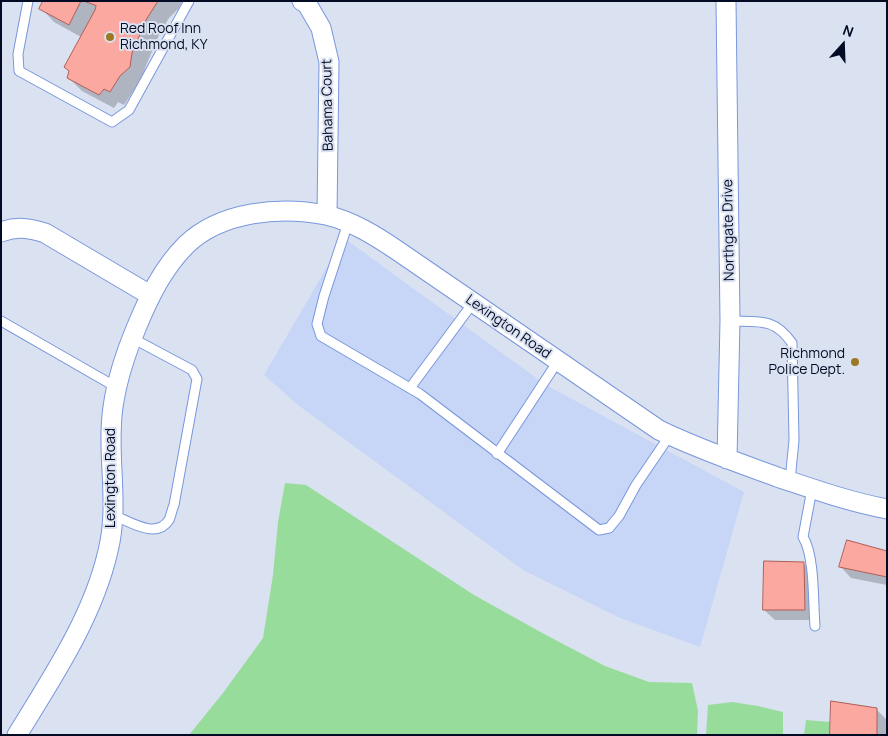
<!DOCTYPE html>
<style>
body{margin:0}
#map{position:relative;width:888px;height:736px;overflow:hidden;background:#dae2f1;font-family:Manrope,sans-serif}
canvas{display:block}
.frame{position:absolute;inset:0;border:2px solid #030a24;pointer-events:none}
.north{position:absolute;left:818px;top:20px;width:50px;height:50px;-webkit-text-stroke:4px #dae2f1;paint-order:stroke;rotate:20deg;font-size:14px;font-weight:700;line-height:20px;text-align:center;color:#030a24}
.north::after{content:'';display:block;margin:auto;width:18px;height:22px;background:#030a24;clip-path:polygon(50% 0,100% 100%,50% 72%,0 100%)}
</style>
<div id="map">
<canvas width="888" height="736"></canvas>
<div class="frame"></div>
<div class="north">N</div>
</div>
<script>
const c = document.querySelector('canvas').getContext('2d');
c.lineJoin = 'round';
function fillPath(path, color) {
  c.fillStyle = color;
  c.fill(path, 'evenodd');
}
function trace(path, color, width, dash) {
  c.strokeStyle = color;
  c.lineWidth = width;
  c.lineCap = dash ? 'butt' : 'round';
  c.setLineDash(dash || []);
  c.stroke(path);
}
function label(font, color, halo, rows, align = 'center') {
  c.font = font + ' Manrope,sans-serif';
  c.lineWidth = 4;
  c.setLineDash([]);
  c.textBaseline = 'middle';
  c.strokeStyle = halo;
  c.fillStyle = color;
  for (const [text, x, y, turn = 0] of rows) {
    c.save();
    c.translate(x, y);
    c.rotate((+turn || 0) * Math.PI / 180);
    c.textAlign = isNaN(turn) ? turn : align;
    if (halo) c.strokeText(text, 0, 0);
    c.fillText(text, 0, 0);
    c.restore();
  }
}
fillPath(new Path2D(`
 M344 238 546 385 744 492 700 647 620 618 523 570 298 405 264 375Z`), '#c7d6f6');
fillPath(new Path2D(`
 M285 483 306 485 474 595 546 635 605 666 649 682 692 683 698 711 697 735H189L223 693 263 638 273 575 278 522Z
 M732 702 758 706 783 712V735H706L708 705Z
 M806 720 830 722 829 735H804Z`), '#98dc9b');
fillPath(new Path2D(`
 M45 1H182L179 8 169 18 159 35 145 68 143 81 134 90 124 105 118 102 114 108 82 91 68 77 81 37 54 22 41 8Z
 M887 552V585L851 578 841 567Z
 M803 563 814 574 815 620H775L764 610Z
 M876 709 887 720V735H831Z`), '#0003');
const building = new Path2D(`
 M43 1H81L69 25 39 9Z
 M84 1H158L146 20 132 53 130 67 120 76 110 92 104 89 99 95 67 78 69 71 64 67 95 10 96 6Z
 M847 540 887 551V577L839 567Z
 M764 561 804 562 805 610H763Z
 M831 701 877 708V735H830Z`);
fillPath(building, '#faa8a0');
trace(building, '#b05d56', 1);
const lane = new Path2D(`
 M28 1 18 54 19 71 112 122 129 110 189 1
 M348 223 324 296 317 324 321 336 420 394 599 530 609 528 619 516 636 485 670 435
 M1 321 116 387
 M730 321C758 322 774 317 792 343L794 440 790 481
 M410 388 473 303
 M497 454 558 361
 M812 489 803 537C815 556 813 603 815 626
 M113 515C129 521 156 540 169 520 171 516 172 509 174 505L197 379 192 370 132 338`);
const street = new Path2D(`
 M302 1 307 4 321 28 329 62 327 215
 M726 1 730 321 727 459
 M1 232C17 226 29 228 45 233L150 295
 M17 735C52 678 93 617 108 551 120 503 106 455 113 407 117 379 126 352 137 326 149 297 163 268 186 245 221 211 281 206 326 215 352 221 376 236 398 251L659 430C698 449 739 463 780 478 816 490 850 502 887 509`);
trace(lane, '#7997dd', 11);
trace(street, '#7997dd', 21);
trace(lane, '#fff', 9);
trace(street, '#fff', 19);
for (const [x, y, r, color] of [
 [110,37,5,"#9b7923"],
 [855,362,5,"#9b7923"]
]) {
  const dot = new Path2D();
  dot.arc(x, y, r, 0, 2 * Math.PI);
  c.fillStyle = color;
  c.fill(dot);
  trace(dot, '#dae2f1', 2);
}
label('14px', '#030a24', '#dae2f1', [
 ["Red Roof Inn",120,29],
 ["Richmond, KY",120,45],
 ["Richmond",845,354,"right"],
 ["Police Dept.",845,370,"right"]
], 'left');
label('14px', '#030a24', '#dae2f1', [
 ["Bahama Court",328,105,-91],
 ["Northgate Drive",729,230,-91],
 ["Lexington Road",508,327,35],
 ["Lexington Road",111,478,-90]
]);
</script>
